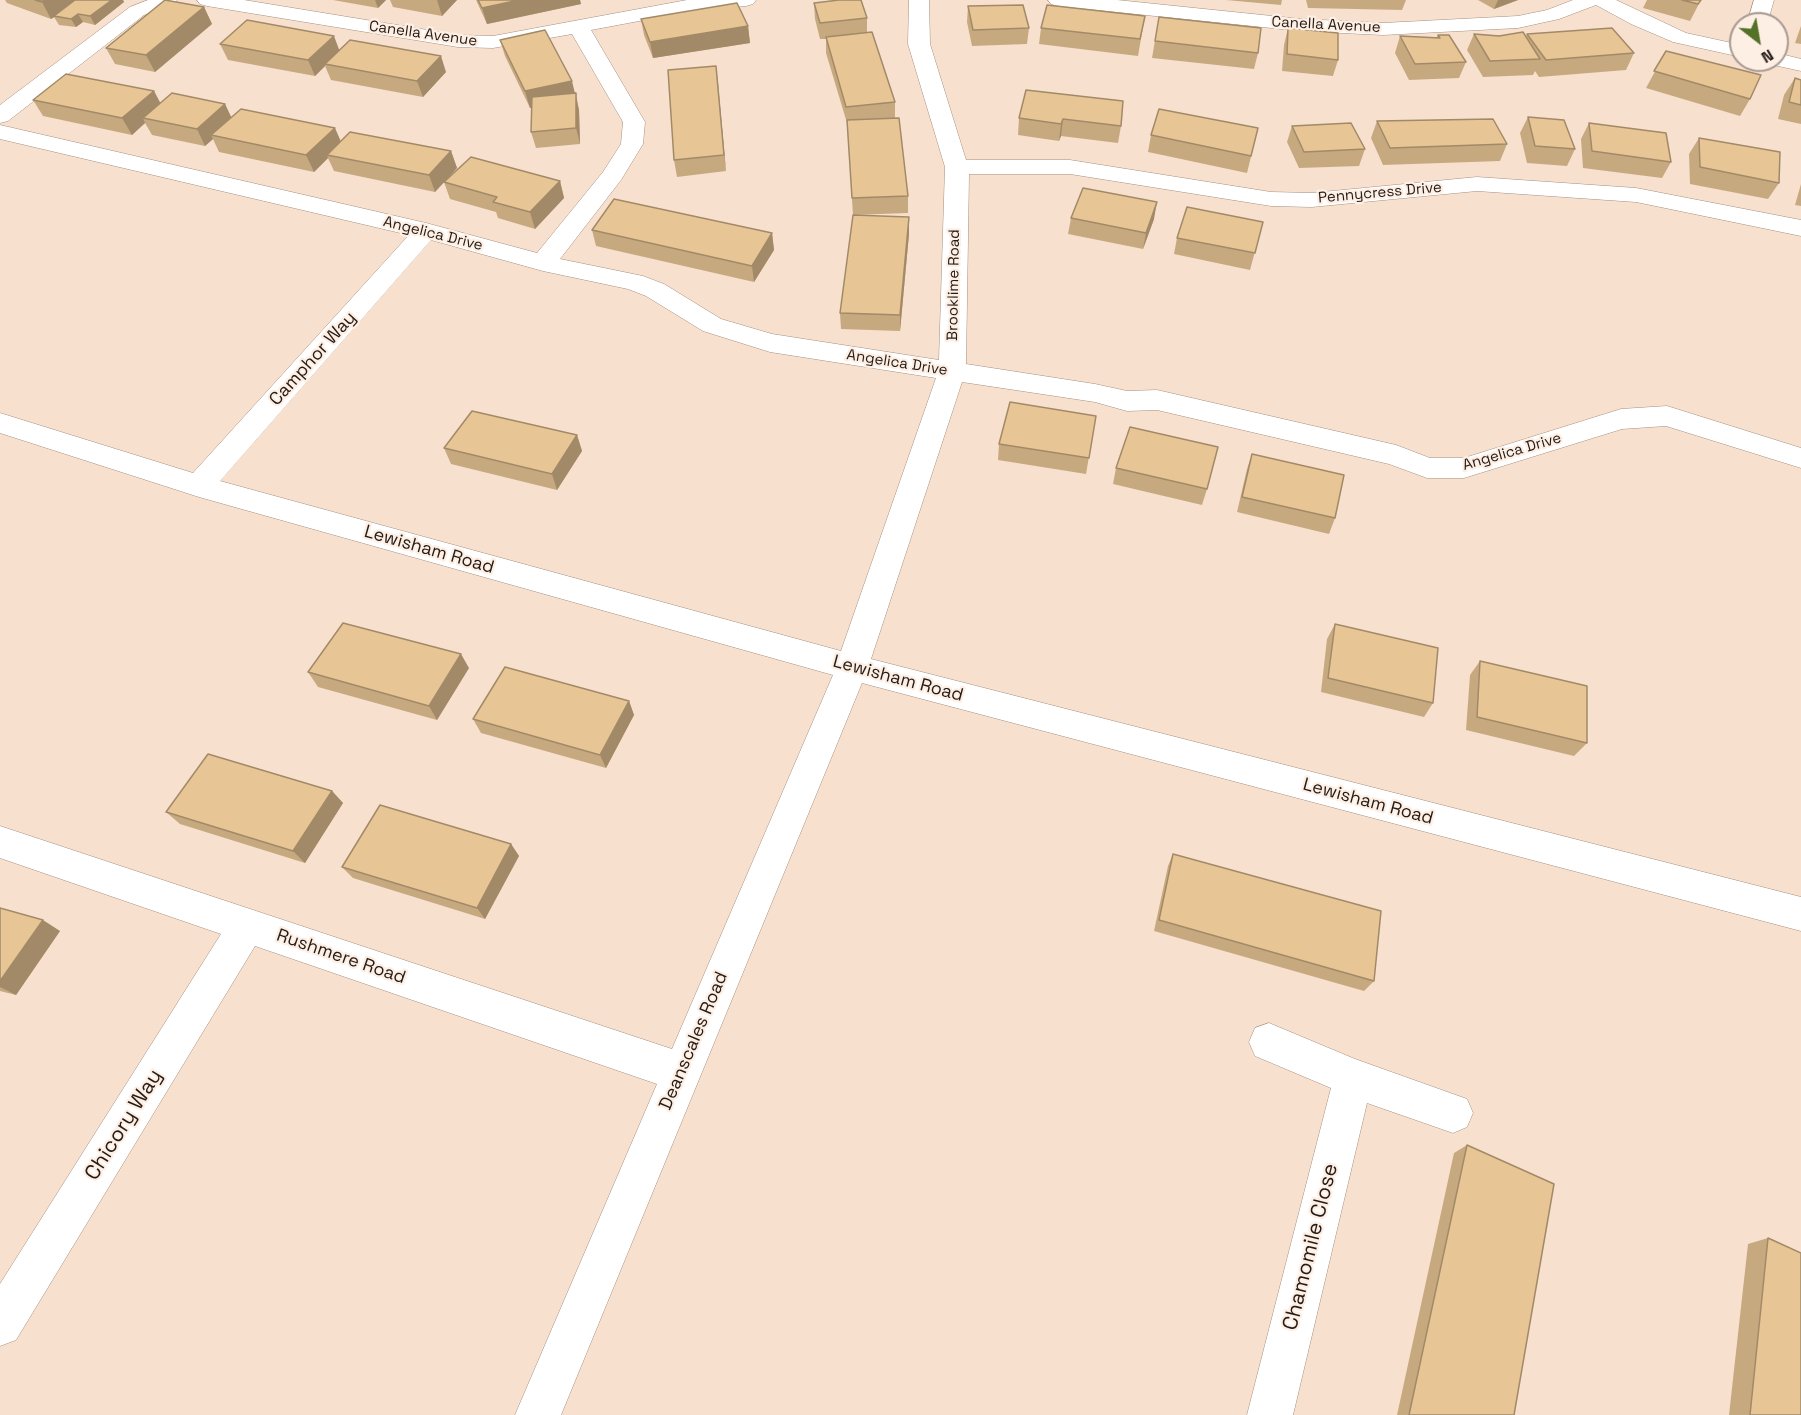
<!DOCTYPE html>
<style>
body{margin:0}
#map{position:relative;width:1801px;height:1415px;overflow:hidden;background:#f8e0cf;font-family:"Space Grotesk",sans-serif}
canvas{display:block}
.north{position:absolute;left:1729px;top:12px;width:60px;height:60px;box-sizing:border-box;background:#feefe5;border:2px solid #a79a92;border-radius:50%;rotate:149deg;font-size:16px;font-weight:700;line-height:24px;text-align:center;color:#241b15}
.north::after{content:'';display:block;margin:auto;width:21px;height:27px;background:#537127;clip-path:polygon(50% 0,100% 100%,50% 72%,0 100%)}
</style>
<div id="map">
<canvas width="1801" height="1415"></canvas>
<div class="north">N</div>
</div>
<script>
const c = document.querySelector('canvas').getContext('2d');
c.lineJoin = 'round';
function trace(path, color, width, dash) {
  c.strokeStyle = color;
  c.lineWidth = width;
  c.lineCap = dash ? 'butt' : 'round';
  c.setLineDash(dash || []);
  c.stroke(path);
}
function fillPath(path, color) {
  c.fillStyle = color;
  c.fill(path, 'evenodd');
}
function label(font, color, halo, rows, align = 'center') {
  c.font = font + ' "Space Grotesk",sans-serif';
  c.lineWidth = 4.5;
  c.setLineDash([]);
  c.textBaseline = 'middle';
  c.strokeStyle = halo;
  c.fillStyle = color;
  for (const [text, x, y, turn = 0] of rows) {
    c.save();
    c.translate(x, y);
    c.rotate((+turn || 0) * Math.PI / 180);
    c.textAlign = isNaN(turn) ? turn : align;
    if (halo) c.strokeText(text, 0, 0);
    c.fillText(text, 0, 0);
    c.restore();
  }
}
const street = new Path2D(`
 M148 0H177L174 4 144 15 8 121 0 123V105L130 7Z
 M197 0H244L458 35 493 36 687 0H756L753 4 746 6 698 10 591 30 645 122 643 144 621 180 560 259 643 276 664 284 721 319 772 334 939 360 945 167 908 44 909 0H929L930 44 966 160H1070L1271 192 1312 193 1477 177 1636 188 1801 220V236L1636 202 1477 191 1312 207 1271 206 1070 174H969L966 364 1095 384 1127 391 1157 390 1396 445 1430 458H1464L1621 409 1667 406 1801 448V468L1666 426 1622 429 1464 478H1427L1389 464 1157 410 1127 411 1095 402 962 382 871 659 1801 897V931L862 683 561 1415H515L657 1084 255 946 16 1340 0 1346V1284L221 934 0 858V826L672 1049 833 675 199 497 0 433V413L193 473 409 235 0 139V125L426 223 537 253 603 172 621 144 623 122 572 34 493 48 458 47 207 6 200 4ZM431 240 543 271 628 289 646 296 703 331 770 352 936 378 841 651 220 481Z
 M1048 0H1117L1301 19 1383 23 1518 16 1547 10 1573 0H1616L1686 33 1741 45V57L1673 42 1631 24 1596 5 1559 19 1518 28 1383 35 1301 31 1058 6 1051 4Z
 M1754 0H1774L1767 24H1747Z
 M1777 53 1801 59V71L1769 64 1767 60H1777Z
 M1269 1023 1355 1059 1467 1099 1473 1113 1467 1127 1453 1133 1367 1103 1293 1415H1247L1331 1088 1255 1056 1249 1042 1255 1028Z`);
trace(street, '#a59080', 1);
fillPath(street, '#fff');
fillPath(new Path2D(`
 M5 0H123L124 2 95 25 83 22 76 27 59 25 54 17 51 19 7 3Z
 M333 0H386L378 8Z
 M390 0H457L442 16 393 7Z
 M476 0H580L581 4 487 24Z
 M1226 0H1282L1281 5Z
 M1306 0H1406L1402 10 1308 8Z
 M1478 0H1518L1494 9Z
 M1647 0H1701L1690 21 1643 8Z
 M814 3 867 18V32L895 102V118L908 196V213L853 215 847 123 826 53V39H820L815 19Z
 M968 6 1029 28 1027 44 972 46 967 22Z
 M204 7 212 24 155 72 115 64 106 48Z
 M1145 16 1138 56 1039 44 1041 28Z
 M1159 17 1258 53 1254 69 1152 58Z
 M641 19 748 26 750 43 653 58 644 35Z
 M1801 26V44L1795 43Z
 M1288 28 1338 60 1333 76 1282 71 1284 45Z
 M1474 34 1526 37 1527 34 1634 53 1626 70 1539 77 1535 71 1533 75 1483 77 1467 50Z
 M1438 35 1466 62 1459 78 1409 80 1395 53 1400 36 1436 38Z
 M500 40 576 93 579 110 580 144 536 148 531 132 532 107 530 108 505 56Z
 M220 44 339 50 446 72 423 97 331 80 325 66 315 76 228 60Z
 M1666 51 1750 99 1740 116 1646 88Z
 M716 66 726 171 677 177 674 160Z
 M1795 78 1801 80V124L1778 119 1784 95Z
 M1026 90 1121 126 1118 143 1061 136 1059 141 1018 135 1019 118Z
 M154 91 160 103 225 104 231 117 340 141 451 151 457 168 435 192 334 171 328 158 314 172 219 152 213 139 205 146 152 135 145 123 132 135 43 116 33 100Z
 M1528 117 1575 149 1567 166 1527 163 1520 133Z
 M1377 121 1507 144 1500 161 1383 165 1371 138Z
 M1589 123 1671 162 1662 178 1583 168 1581 139Z
 M1292 126 1365 149 1359 166 1299 168 1287 142Z
 M1258 128 1247 173 1148 152 1151 135Z
 M1699 138 1779 183 1768 199 1690 184 1689 154Z
 M560 181 564 198 535 229 498 218 496 212 450 199 444 182Z
 M1801 184V206L1795 205Z
 M909 217V234L900 331 841 329 840 313Z
 M1071 218 1154 219 1143 249 1068 234Z
 M1263 222 1250 270 1174 254 1177 238Z
 M592 230 772 233 774 250 754 282 596 246Z
 M1096 416 1086 474 998 460 999 444Z
 M577 435 582 451 557 490 451 464 444 448Z
 M1252 454 1335 518 1329 534 1237 512 1247 469Z
 M1116 468 1207 489 1202 505 1113 484Z
 M1335 624 1433 703 1424 717 1321 692 1327 639Z
 M1480 661 1587 743 1574 756 1466 730 1470 675Z
 M469 668 437 720 318 687 308 672Z
 M629 701 634 715 606 768 481 733 473 719Z
 M332 791 343 803 305 863 180 824 166 812Z
 M511 844 519 856 485 919 353 878 342 867Z
 M1173 854 1374 981 1364 991 1154 931 1168 866Z
 M0 908 60 931 16 995 0 991Z
 M1467 1145 1514 1415H1397L1454 1153Z
 M1768 1238 1801 1415H1729L1748 1244Z`), '#c7a980');
fillPath(new Path2D(`
 M46 0H84L51 19 42 2Z
 M112 0H123L124 2 95 25 90 16Z
 M375 0H386L378 8Z
 M437 0H457L442 16Z
 M519 0H580L581 4 487 24 482 8Z
 M1498 0H1518L1494 9Z
 M204 7 212 24 155 72 146 55Z
 M78 14 83 22 76 27 71 19Z
 M748 26 750 43 653 58 650 42Z
 M334 36 340 52 325 64V66L315 76 308 60Z
 M441 56 446 72 423 97 417 81Z
 M716 66 718 83 726 171 724 155Z
 M572 81 579 110 580 144 576 128V97L530 108 525 91Z
 M154 91 163 108 143 118 145 123 132 135 122 118Z
 M225 104 233 121 211 135 213 139 205 146 197 129Z
 M1063 119 1061 136 1059 141 1061 124Z
 M335 128 342 144 327 155 328 158 314 172 306 155Z
 M451 151 457 168 435 192 429 175Z
 M560 181 564 198 535 229 530 212Z
 M1157 202 1154 219 1143 249 1146 233Z
 M909 217V234L900 331V315Z
 M772 233 774 250 754 282 752 266Z
 M577 435 582 451 557 490 552 474Z
 M461 654 469 668 437 720 429 706Z
 M629 701 634 715 606 768 600 755Z
 M332 791 343 803 305 863 293 851Z
 M511 844 519 856 485 919 477 908Z
 M43 920 60 931 16 995 0 987V981Z`), '#a28a68');
const building = new Path2D(`
 M35 0H46L42 2Z
 M75 0H112L90 16 78 14 71 19 54 16Z
 M165 0 204 7 146 55 106 48Z
 M478 0H519L482 8Z
 M839 0H861L867 18 820 23 814 3Z
 M1682 0H1701L1698 4Z
 M737 3 748 26 650 42 641 19Z
 M1023 5 1029 28 973 30 968 6Z
 M1047 5 1145 16 1140 39 1041 28Z
 M1159 17 1261 28 1258 53 1155 41Z
 M247 20 334 36 308 60 220 44Z
 M1288 28 1338 33V60L1287 54Z
 M1612 28 1634 53 1546 60 1527 34Z
 M545 30 572 81 525 91 500 40Z
 M872 32 895 102 846 107 826 37Z
 M1523 32 1540 59 1490 61 1474 34 1499 36Z
 M1438 35H1449L1466 62 1415 64 1400 36 1440 38Z
 M350 40 441 56 417 81 325 64Z
 M1666 51 1761 75 1750 99 1654 71Z
 M716 66 724 155 674 160 668 70Z
 M66 74 154 91 122 118 33 100Z
 M1795 78 1801 80V105L1789 102Z
 M1026 90 1123 101 1121 126 1063 119 1061 124 1019 118Z
 M172 93 225 104 197 129 143 118Z
 M576 93V128L531 132 532 97Z
 M241 109 335 128 306 155 211 135Z
 M1159 109 1258 128 1251 156 1151 135Z
 M1528 117 1564 120 1575 149 1535 146Z
 M899 118 908 196 852 198 847 120Z
 M1493 119 1507 144 1390 148 1377 121Z
 M1351 123 1365 149 1304 152 1292 126Z
 M1589 123 1666 133 1671 162 1592 151Z
 M350 132 451 151 429 175 327 155Z
 M1699 138 1780 152 1779 183 1700 167Z
 M471 157 560 181 530 212 493 202 497 197 444 182Z
 M1083 188 1157 202 1146 233 1071 218Z
 M614 199 772 233 752 266 592 230Z
 M1187 207 1263 222 1255 253 1177 238Z
 M853 215 909 217 900 315 840 313Z
 M1010 402 1096 416 1089 458 999 444Z
 M472 411 577 435 552 474 444 448Z
 M1130 427 1218 447 1207 489 1116 468Z
 M1252 454 1344 475 1335 518 1242 497Z
 M343 623 461 654 429 706 308 672Z
 M1335 624 1438 648 1433 703 1328 678Z
 M1480 661 1587 686V743L1477 717Z
 M505 667 629 701 600 755 473 719Z
 M208 754 332 791 293 851 166 812Z
 M380 805 511 844 477 908 342 867Z
 M1173 854 1381 911 1374 981 1159 920Z
 M0 908 43 920 0 981Z
 M1467 1145 1554 1184 1514 1415H1409Z
 M1768 1238 1801 1253V1415H1750Z`);
fillPath(building, '#e7c595');
trace(building, '#a28a68', 1.5);
label('15px', '#241b15', '#feefe5', [
 ["Canella Avenue",1326,25,3],
 ["Canella Avenue",423,34,8],
 ["Pennycress Drive",1380,193,-5],
 ["Angelica Drive",433,234,14],
 ["Brooklime Road",954,285,-89],
 ["Angelica Drive",897,363,9],
 ["Angelica Drive",1512,452,-16]
]);
label('18px', '#241b15', '#feefe5', [
 ["Camphor Way",313,359,-48],
 ["Lewisham Road",429,550,16],
 ["Lewisham Road",898,679,15],
 ["Lewisham Road",1368,802,15],
 ["Rushmere Road",341,957,19],
 ["Deanscales Road",694,1041,-67]
]);
label('21px', '#241b15', '#feefe5', [
 ["Chicory Way",124,1125,-58],
 ["Chamomile Close",1311,1247,-76]
]);
</script>
